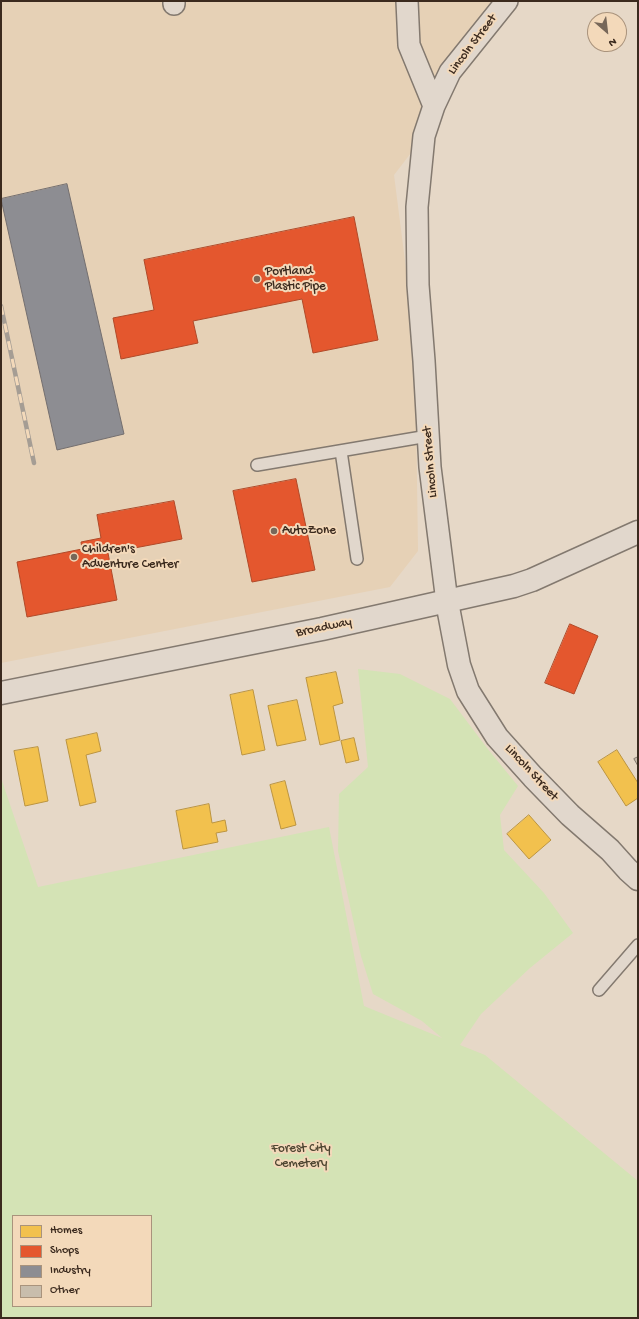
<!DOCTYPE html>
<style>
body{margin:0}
#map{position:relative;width:639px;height:1319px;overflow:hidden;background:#e6d8c7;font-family:"Gochi Hand",sans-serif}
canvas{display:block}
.frame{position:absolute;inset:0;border:2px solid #3b2a1e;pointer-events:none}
.legend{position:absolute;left:12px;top:1215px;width:140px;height:92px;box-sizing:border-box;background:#f3d9ba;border:1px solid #a9937c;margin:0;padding:5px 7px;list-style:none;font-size:12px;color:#3b2a1e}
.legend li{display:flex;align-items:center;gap:8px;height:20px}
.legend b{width:20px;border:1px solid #a9937c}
.north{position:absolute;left:587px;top:12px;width:40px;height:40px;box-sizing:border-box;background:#f3d9ba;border:1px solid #a9937c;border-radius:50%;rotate:152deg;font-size:11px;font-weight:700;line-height:16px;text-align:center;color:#3b2a1e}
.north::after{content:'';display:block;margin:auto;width:14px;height:18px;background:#776759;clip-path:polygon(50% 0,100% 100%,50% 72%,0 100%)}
</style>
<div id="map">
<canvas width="639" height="1319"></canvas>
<div class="frame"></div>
<ul class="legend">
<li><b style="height:11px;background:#f2c14e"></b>Homes</li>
<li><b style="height:11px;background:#e4572e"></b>Shops</li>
<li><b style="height:11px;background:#8d8d92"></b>Industry</li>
<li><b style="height:11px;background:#c8bdac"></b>Other</li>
</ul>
<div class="north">N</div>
</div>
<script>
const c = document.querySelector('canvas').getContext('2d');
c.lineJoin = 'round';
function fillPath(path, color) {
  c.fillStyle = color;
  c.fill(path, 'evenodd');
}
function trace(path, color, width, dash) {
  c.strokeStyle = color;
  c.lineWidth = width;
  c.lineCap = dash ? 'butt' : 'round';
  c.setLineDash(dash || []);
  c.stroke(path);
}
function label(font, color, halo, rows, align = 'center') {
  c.font = font + ' "Gochi Hand",sans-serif';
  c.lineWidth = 4;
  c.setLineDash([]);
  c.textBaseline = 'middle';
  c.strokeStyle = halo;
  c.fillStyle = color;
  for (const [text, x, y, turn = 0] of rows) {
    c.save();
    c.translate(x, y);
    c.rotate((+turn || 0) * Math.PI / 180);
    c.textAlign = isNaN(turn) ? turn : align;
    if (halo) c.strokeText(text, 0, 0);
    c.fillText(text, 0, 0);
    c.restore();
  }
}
fillPath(new Path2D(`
 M1 1H507L492 21 424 136 394 175 415 339 418 551 390 587 1 663Z`), '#e6d1b6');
fillPath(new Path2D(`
 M358 669 400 674 450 699 487 748 518 786 500 815 504 850 544 893 573 933 530 968 481 1014 460 1045 485 1055 638 1181V1318H1V778L38 887 329 827 364 1006 442 1038 422 1021 373 994 361 956 338 851 339 794 368 767ZM13 1216H151V1306H13Z`), '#d4e3b5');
const homes = new Path2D(`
 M336 672 343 703 333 706 340 740 320 745 306 678Z
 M253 690 265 750 242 755 230 695Z
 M297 700 306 740 277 746 268 706Z
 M97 733 101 751 86 755 96 802 80 806 66 740Z
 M354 738 359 760 346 763 341 741Z
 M38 747 48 801 25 806 14 751Z
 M617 750 638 783V798L626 806 598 762Z
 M285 781 296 825 281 829 270 785Z
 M209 804 212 823 225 820 227 831 216 833 218 842 183 849 176 811Z
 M529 815 551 840 529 859 507 834Z`);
fillPath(homes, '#f2c14e');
trace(homes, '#bb9440', 1);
const shops = new Path2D(`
 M354 217 378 340 313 353 302 299 193 321 198 343 121 359 113 318 154 310 144 260Z
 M296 479 315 570 252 582 233 491Z
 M174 501 182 539 108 553 117 600 27 617 17 562 82 549 81 542 101 538 97 515Z
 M570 624 598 636 574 694 545 683Z`);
fillPath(shops, '#e4572e');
trace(shops, '#b14a29', 1);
const industry = new Path2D(`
 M67 184 124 434 57 450 1 199Z`);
fillPath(industry, '#8d8d92');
trace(industry, '#746f6f', 1);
const building = new Path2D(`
 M638 757V766L634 759Z`);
fillPath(building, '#c8bdac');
trace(building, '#83796f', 1);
const service = new Path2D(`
 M341 451 357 559
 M257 465 428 436
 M599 990 638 945`);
const minor = new Path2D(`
 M174 1V4
 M407 1 409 45 434 106
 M447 602 430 467 424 361 418 285 417 207 424 136 434 106 450 72 507 1`);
const secondary = new Path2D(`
 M447 602 459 665 468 691 497 737 533 777 570 815 610 850 628 870 638 879`);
const primary = new Path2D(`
 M1 693 322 629 514 586 532 580 638 532`);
trace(service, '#83796f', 14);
trace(minor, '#83796f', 24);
trace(secondary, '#83796f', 25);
trace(primary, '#83796f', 25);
trace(service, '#e1d7cc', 11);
trace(minor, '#e1d7cc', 21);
trace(secondary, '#e1d7cc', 22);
trace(primary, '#e1d7cc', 22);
const rail = new Path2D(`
 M1 306 34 463`);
trace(rail, '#a59d94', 4.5);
trace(rail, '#f3d9ba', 3, [9]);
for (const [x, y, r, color] of [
 [257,279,4,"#776759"],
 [274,531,4,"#776759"],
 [74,557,4,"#776759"]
]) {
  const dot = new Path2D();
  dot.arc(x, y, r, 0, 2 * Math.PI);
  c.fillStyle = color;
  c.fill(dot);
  trace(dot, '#f3d9ba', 1.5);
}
label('13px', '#3b2a1e', '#f3d9ba', [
 ["Lincoln Street",473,45,-53],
 ["Lincoln Street",431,462,-95],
 ["Broadway",324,628,-12],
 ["Lincoln Street",531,773,47]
]);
label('13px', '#3b2a1e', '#f3d9ba', [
 ["Portland",265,272],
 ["Plastic Pipe",265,287],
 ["AutoZone",282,531],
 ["Children's",82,550],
 ["Adventure Center",82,565]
], 'left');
label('13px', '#504733', '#f3d9ba', [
 ["Forest City",301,1149],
 ["Cemetery",301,1164]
]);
</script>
